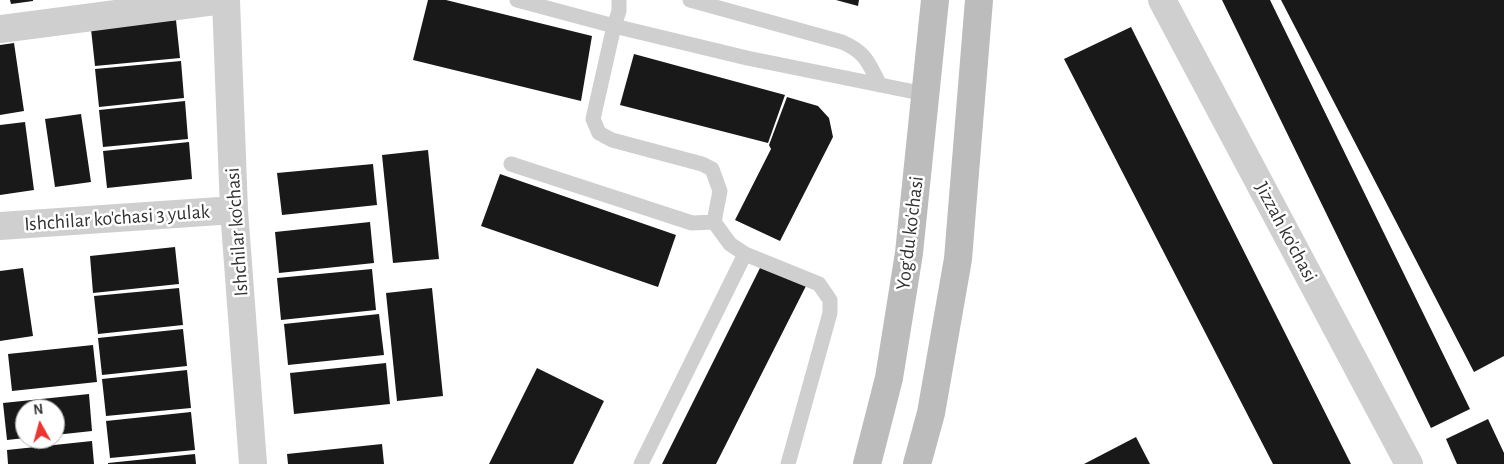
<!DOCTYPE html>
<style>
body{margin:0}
#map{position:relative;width:1504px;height:464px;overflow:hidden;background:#fff;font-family:"Alegreya Sans",sans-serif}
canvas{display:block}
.north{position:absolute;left:15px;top:399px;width:50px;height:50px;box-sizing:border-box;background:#fff;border:1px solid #adadad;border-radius:50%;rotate:353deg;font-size:14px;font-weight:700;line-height:20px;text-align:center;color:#323232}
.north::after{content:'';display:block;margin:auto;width:18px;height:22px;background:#ec3431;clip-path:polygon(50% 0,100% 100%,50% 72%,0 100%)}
</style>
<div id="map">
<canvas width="1504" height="464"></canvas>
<div class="north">N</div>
</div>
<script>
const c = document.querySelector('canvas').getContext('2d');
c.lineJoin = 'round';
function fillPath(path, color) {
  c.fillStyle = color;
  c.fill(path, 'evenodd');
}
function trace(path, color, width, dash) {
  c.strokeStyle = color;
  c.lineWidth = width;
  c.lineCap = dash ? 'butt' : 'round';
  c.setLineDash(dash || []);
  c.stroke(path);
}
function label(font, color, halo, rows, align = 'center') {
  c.font = font + ' "Alegreya Sans",sans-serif';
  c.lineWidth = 5;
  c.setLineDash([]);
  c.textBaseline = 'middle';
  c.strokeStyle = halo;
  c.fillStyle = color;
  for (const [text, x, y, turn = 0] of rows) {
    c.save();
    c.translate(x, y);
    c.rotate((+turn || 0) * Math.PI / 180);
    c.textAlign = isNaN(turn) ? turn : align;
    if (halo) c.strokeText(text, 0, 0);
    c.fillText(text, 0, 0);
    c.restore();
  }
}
fillPath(new Path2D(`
 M10 0H33V1L11 4Z
 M428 0H446L592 36 581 101 413 60Z
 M836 0H859L858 6Z
 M1222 0H1270L1470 409 1431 428Z
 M1281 0H1504V356L1474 372Z
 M176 20 180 58 95 66 91 29Z
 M1131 27 1351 464H1273L1064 59Z
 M14 43 24 111 0 115V45Z
 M634 54 785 95 768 143 620 105Z
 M181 61 184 98 99 107 95 69Z
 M787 97 818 106 829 118 833 137 780 241 735 220 771 149 769 145Z
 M185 101 188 139 103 147 99 110Z
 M81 114 91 182 55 187 45 119Z
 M25 122 34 190 0 195V125Z
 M189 142 192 179 107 188 103 151Z
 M428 150 439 259 393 263 382 155Z
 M373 164 377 205 282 215 277 173Z
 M500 174 676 235 658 287 481 226Z
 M370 222 374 263 279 273 275 232Z
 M175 247 179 284 93 293 90 256Z
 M762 264 806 286 716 464H662Z
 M23 268 33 336 0 341V271Z
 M372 269 376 310 281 320 277 278Z
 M179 288 183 325 98 334 94 296Z
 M432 288 443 396 397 401 386 293Z
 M379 314 384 355 288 365 284 324Z
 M183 329 187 366 102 375 98 338Z
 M93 345 97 382 12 391 8 354Z
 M386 363 390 404 294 414 290 373Z
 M537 368 604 401 573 464H489Z
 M187 370 191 408 106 416 102 379Z
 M89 394 92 431 55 435V409H25V438L7 440 3 403Z
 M191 412 195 450 110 458 106 421Z
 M1488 419 1504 453V464H1457L1446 439Z
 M1136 437 1150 464H1084Z
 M92 441 94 464H8L7 450Z
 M382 444 384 464H288L287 454Z
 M195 454 196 464H108V463Z`), '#191919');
trace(new Path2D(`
 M517 0 614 26 747 58 925 94
 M619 0V11L614 26 593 119 599 133 612 140 702 164 712 169 720 191 714 222 730 244 745 254 641 464
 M690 0 842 42C867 53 868 63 880 85
 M511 164 692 223 714 222
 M745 254 819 284 830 300V313L788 464`), '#cfcfcf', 15);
trace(new Path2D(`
 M226 0 234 210 253 464
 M1162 0 1409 464
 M0 29 223 0
 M0 226 234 210`), '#cfcfcf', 28);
trace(new Path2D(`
 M867 464 889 378 909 253 935 0
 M917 464 931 413 958 259 979 0`), '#bcbcbc', 28);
label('20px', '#323232', '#fff', [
 ["Ishchilar ko'chasi 3 yulak",117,218,-4],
 ["Ishchilar ko'chasi",237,232,-94],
 ["Jizzah ko'chasi",1286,232,62],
 ["Yog'du ko'chasi",910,233,-83]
]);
</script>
